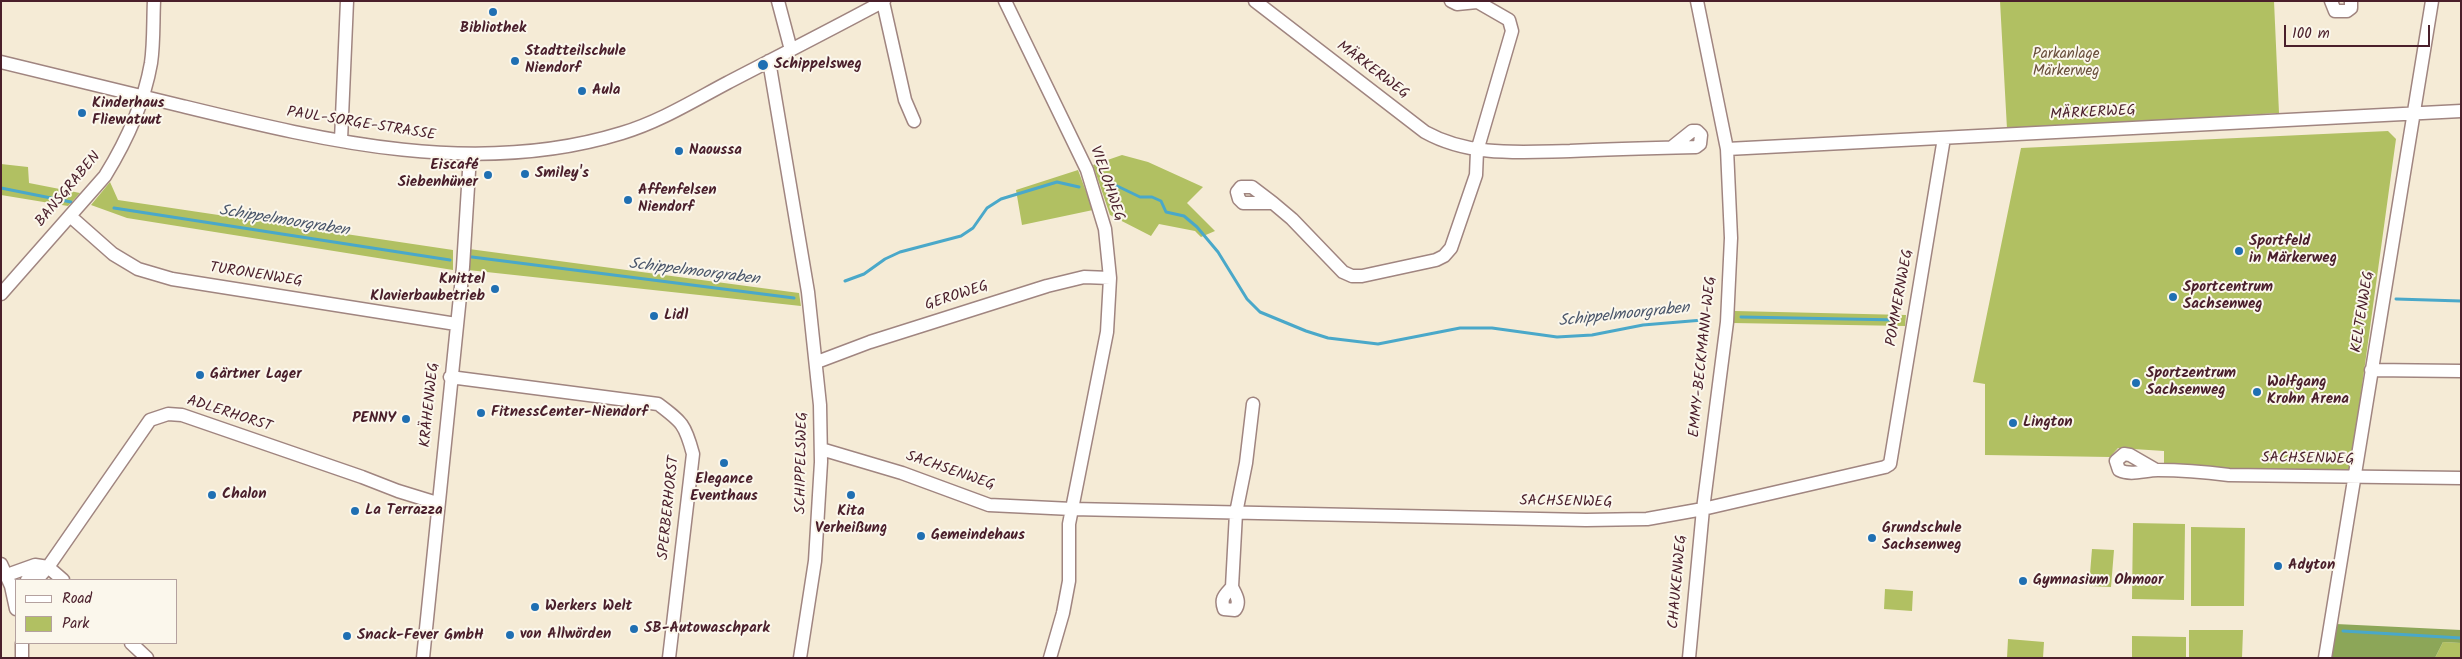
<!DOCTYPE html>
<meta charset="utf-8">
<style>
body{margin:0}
#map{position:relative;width:2462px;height:659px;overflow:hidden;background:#f5ebd6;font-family:Kalam,sans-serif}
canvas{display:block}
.frame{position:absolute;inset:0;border:2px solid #4a1f2b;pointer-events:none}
.legend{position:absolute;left:15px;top:579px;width:162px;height:65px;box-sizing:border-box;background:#fbf7ec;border:1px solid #b4a19f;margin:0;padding:6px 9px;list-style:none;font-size:15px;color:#4a1f2b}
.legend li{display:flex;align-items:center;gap:10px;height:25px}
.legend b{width:25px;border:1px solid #b4a19f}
.scale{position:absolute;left:2284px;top:25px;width:146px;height:22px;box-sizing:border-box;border:2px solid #4a1f2b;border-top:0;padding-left:6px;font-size:15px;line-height:18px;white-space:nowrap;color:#4a1f2b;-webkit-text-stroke:4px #fbf7ec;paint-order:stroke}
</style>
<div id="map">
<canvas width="2462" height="659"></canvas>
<div class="frame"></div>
<ul class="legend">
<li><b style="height:6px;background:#fff"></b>Road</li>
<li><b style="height:14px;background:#b1c062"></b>Park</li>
</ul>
<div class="scale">100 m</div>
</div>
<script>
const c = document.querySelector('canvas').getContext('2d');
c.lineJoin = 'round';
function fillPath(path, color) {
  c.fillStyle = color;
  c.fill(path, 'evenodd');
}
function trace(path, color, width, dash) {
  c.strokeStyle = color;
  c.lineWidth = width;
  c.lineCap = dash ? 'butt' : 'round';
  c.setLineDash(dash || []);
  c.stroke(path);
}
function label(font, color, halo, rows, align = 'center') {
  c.font = font + ' Kalam,sans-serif';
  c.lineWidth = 4;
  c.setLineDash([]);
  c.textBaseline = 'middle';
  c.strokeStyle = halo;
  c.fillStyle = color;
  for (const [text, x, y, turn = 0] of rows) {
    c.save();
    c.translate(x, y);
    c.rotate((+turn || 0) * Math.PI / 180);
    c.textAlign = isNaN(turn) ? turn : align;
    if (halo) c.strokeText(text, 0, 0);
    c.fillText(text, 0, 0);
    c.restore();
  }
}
fillPath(new Path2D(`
 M2000 1H2274L2279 113 2007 129Z
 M2388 131 2396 139 2350 473 2230 471 2164 465V451L2118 448 2110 457 1985 455V384L1973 382 2021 148Z
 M1122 155 1148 162 1203 187 1187 203 1215 231 1201 237 1195 231 1159 224 1151 236 1110 215 1093 165Z
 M1 164 28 167 29 183 80 193 68 206 1 195Z
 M1078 170 1093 210 1022 225 1016 190Z
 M110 182 118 200 453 250V270L127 218 91 205Z
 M469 249 799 293 801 306 468 270Z
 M1735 311 1906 315 1905 326 1733 323Z
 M2133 523 2185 524 2184 600 2132 599Z
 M2191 527 2245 528 2244 606H2191Z
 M2092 549 2114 550 2111 587 2089 586Z
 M1885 589 1913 591 1912 611 1884 609Z
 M2189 630H2243L2242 658H2189Z
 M2132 636 2186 637V658H2132Z
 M2008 639 2044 642 2043 658H2007Z
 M2443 642 2461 643V658H2435Z`), '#b1c062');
fillPath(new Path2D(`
 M2336 624 2461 630V643L2443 642 2435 658H2331Z`), '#8ca658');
trace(new Path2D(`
 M1105 186 1113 184 1140 197H1152L1161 201 1166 212 1184 216 1197 227 1218 252 1247 299 1260 312 1306 331 1328 338 1378 344 1460 328H1492L1557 337 1592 335 1643 325 1703 320
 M1 188 71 202
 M114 208 450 260
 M472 257 794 298
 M845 281 864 274 885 259 900 252 961 236 973 228 987 208 1001 199 1057 182 1079 187
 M2396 299 2461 301
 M1741 317 1899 320
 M2343 631 2461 638`), '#4aa8c9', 3);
const minor = new Path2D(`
 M778 1 791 50
 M1005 1 1087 170 1105 229 1110 278 1107 332 1069 524V581L1063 613 1050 658
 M1255 1 1425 132C1470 157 1520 152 1570 151 1612 149 1654 148 1696 147L1700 144 1701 135 1697 131H1692L1672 147
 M1451 1 1457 4 1477 2
 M2331 1 2335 11H2347L2351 8V1
 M883 2 905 100 914 121
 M769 61 808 292 820 405 821 462 815 561 800 658
 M1 62C61 77 122 91 182 106 326 141 476 178 622 133 659 122 693 101 727 83 779 56 832 29 884 1
 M341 140 347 1
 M1727 149 2461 111
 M1273 203 1252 187H1241L1237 192 1239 199 1243 203H1273L1292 219 1343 272 1352 276H1362L1436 260 1444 256 1451 248 1476 175 1477 151 1512 31 1509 20 1476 1
 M70 216 113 254 138 269 172 279 456 324
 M1 294 105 176C126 142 144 103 151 63 154 43 153 21 154 1
 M817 362 870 342 1047 286 1084 277 1110 278
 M2371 370 2461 371
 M450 377 658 404C682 422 685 424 693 454L669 658
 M821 449 902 473 989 505 1072 509 1586 520 1647 519 1703 509 1885 467 1890 464 1944 138
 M2156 470 2130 455 2124 454 2116 461 2119 470C2131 476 2145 470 2158 470 2182 470 2205 472 2229 475L2461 478
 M1 564 11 586 16 609
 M48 567 63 580
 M7 575 35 565 48 567
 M27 580 40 576 48 567 150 420 168 414 182 415 362 477 398 491 437 503
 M1232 587C1236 595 1241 602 1235 610L1224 609C1220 598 1225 595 1232 587L1236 513 1246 463 1253 404
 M22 643V658
 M131 643 147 658
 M423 658 463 267 470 155
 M1689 658 1703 509 1727 322 1731 238 1727 149 1697 1
 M2325 658 2432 1`);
trace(minor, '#a08580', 15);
trace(minor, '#fff', 12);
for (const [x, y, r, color] of [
 [493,12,5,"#1f6fb2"],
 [515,61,5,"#1f6fb2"],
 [763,65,6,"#1f6fb2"],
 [582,91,5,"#1f6fb2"],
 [82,113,5,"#1f6fb2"],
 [679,151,5,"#1f6fb2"],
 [525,174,5,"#1f6fb2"],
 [488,175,5,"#1f6fb2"],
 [628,200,5,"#1f6fb2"],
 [2239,251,5,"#1f6fb2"],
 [495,289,5,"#1f6fb2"],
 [2173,297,5,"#1f6fb2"],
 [654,316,5,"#1f6fb2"],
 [200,375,5,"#1f6fb2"],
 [2136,383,5,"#1f6fb2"],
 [2257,392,5,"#1f6fb2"],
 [481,413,5,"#1f6fb2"],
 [406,419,5,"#1f6fb2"],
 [2013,423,5,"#1f6fb2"],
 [724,463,5,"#1f6fb2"],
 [212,495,5,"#1f6fb2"],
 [851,495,5,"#1f6fb2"],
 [355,511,5,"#1f6fb2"],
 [921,536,5,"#1f6fb2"],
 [1872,538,5,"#1f6fb2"],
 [2278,566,5,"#1f6fb2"],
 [2023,581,5,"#1f6fb2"],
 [535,607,5,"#1f6fb2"],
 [634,629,5,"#1f6fb2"],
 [510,635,5,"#1f6fb2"],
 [347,636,5,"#1f6fb2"]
]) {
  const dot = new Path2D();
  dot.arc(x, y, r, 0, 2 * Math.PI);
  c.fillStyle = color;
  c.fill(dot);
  trace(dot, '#fbf7ec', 2);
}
label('bold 15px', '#4a1f2b', '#fbf7ec', [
 ["Bibliothek",493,29,"center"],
 ["Stadtteilschule",525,52],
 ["Niendorf",525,69],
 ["Schippelsweg",774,65],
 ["Aula",592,91],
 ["Kinderhaus",92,104],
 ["Fliewatuut",92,121],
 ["Naoussa",689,151],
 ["Eiscafé",478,166,"right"],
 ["Siebenhüner",478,183,"right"],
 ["Smiley's",535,174],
 ["Affenfelsen",638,191],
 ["Niendorf",638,208],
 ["Sportfeld",2249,242],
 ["in Märkerweg",2249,259],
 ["Knittel",485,280,"right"],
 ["Klavierbaubetrieb",485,297,"right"],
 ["Sportcentrum",2183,288],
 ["Sachsenweg",2183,305],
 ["Lidl",664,316],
 ["Sportzentrum",2146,374],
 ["Sachsenweg",2146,391],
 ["Gärtner Lager",210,375],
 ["Wolfgang",2267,383],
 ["Krohn Arena",2267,400],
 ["FitnessCenter-Niendorf",491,413],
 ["PENNY",396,419,"right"],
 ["Lington",2023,423],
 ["Elegance",724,480,"center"],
 ["Eventhaus",724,497,"center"],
 ["Chalon",222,495],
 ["La Terrazza",365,511],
 ["Kita",851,512,"center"],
 ["Verheißung",851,529,"center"],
 ["Grundschule",1882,529],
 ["Sachsenweg",1882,546],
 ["Gemeindehaus",931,536],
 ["Adyton",2288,566],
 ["Gymnasium Ohmoor",2033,581],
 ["Werkers Welt",545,607],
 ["SB-Autowaschpark",644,629],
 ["von Allwörden",520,635],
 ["Snack-Fever GmbH",357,636]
], 'left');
label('15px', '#694f3c', '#fbf7ec', [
 ["Parkanlage",2066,55],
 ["Märkerweg",2066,72]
]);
label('15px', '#4a1f2b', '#fbf7ec', [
 ["MÄRKERWEG",1372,71,37],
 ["MÄRKERWEG",2093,114,-3],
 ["PAUL-SORGE-STRASSE",361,125,9],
 ["VIELOHWEG",1106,184,71],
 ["BANSGRABEN",69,190,-50],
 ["TURONENWEG",256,276,9],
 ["GEROWEG",957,297,-18],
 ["POMMERNWEG",1901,298,-80],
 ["KELTENWEG",2364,312,-81],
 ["EMMY-BECKMANN-WEG",1704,357,-84],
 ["KRÄHENWEG",431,405,-84],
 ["ADLERHORST",229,415,18],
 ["SACHSENWEG",2308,460,1],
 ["SCHIPPELSWEG",803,463,-89],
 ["SACHSENWEG",950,472,19],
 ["SACHSENWEG",1566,503,1],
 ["SPERBERHORST",670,508,-84],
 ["CHAUKENWEG",1679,582,-85]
]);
label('italic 16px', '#4a566a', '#fbf7ec', [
 ["Schippelmoorgraben",284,222,9],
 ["Schippelmoorgraben",694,273,7],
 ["Schippelmoorgraben",1624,316,-6]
]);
</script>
